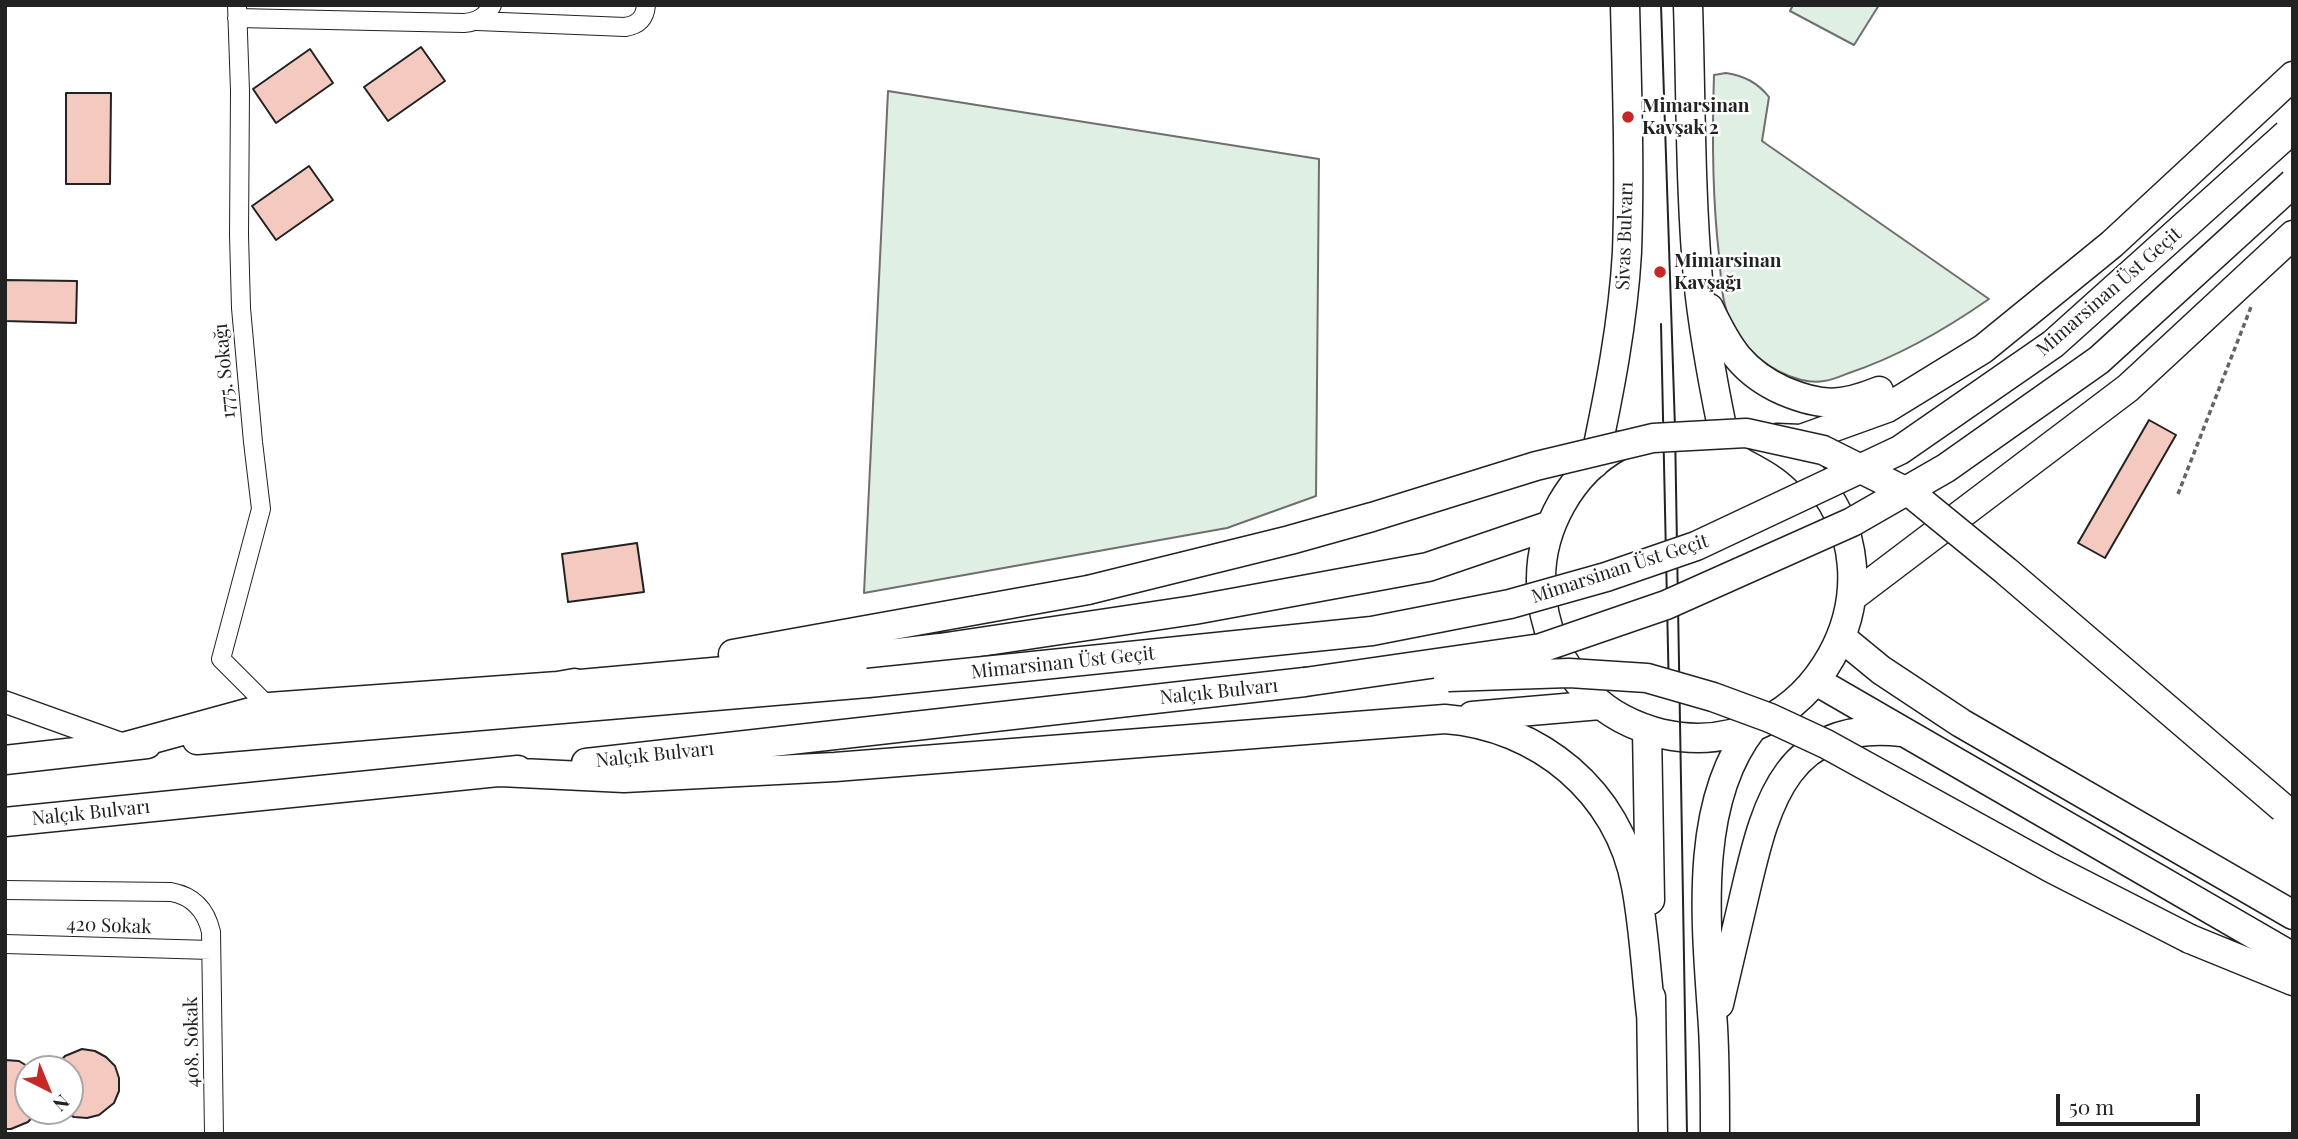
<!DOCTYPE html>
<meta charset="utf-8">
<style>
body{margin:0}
#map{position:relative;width:2298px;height:1139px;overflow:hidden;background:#fff;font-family:"Playfair Display",serif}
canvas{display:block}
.frame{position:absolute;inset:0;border:7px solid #222;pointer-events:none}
.north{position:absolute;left:14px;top:1055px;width:70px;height:70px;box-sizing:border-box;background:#fff;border:2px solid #a7a7a7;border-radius:50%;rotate:137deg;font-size:19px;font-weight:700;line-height:28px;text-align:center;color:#222}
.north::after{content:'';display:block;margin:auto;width:24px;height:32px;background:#c62828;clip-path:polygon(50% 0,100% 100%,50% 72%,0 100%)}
.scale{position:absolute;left:2056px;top:1094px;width:144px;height:32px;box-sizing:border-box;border:4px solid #222;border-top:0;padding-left:9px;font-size:21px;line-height:24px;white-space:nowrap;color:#222;-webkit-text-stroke:5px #fff;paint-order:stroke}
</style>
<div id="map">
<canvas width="2298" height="1139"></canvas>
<div class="frame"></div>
<div class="north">N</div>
<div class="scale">50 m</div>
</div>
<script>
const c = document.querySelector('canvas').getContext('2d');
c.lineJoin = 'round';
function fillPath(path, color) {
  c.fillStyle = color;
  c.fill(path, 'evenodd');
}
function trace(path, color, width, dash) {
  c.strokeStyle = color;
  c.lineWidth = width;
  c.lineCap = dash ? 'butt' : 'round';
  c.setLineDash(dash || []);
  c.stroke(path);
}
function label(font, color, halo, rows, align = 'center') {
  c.font = font + ' "Playfair Display",serif';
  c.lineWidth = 5;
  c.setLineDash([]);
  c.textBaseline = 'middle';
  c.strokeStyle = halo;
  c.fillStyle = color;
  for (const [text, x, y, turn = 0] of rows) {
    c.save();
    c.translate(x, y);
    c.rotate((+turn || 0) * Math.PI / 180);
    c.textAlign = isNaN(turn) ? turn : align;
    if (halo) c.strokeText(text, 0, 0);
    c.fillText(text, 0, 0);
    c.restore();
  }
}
const green = new Path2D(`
 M1793 5H1879L1854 45 1790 11Z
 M1726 73C1744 76 1757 82 1769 97L1762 141 1989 299C1946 329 1900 356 1849 373 1841 376 1833 380 1824 381 1810 384 1791 378 1778 371 1756 359 1739 341 1729 317 1721 299 1721 275 1719 255 1712 195 1712 135 1714 75Z
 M888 91 1319 159 1316 496 1227 528 864 593Z`);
fillPath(green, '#e0efe3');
trace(green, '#6f6f6f', 2);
const building = new Path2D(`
 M421 47 445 81 388 121 364 87Z
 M310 49 333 83 276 123 253 89Z
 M66 93H111L110 184H66Z
 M309 166 333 200 276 240 252 206Z
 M5 280 77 281 76 323 5 321Z
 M2149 420 2176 435 2105 558 2078 543Z
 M637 543 644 592 568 602 562 554Z
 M82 1049 95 1051 106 1057 115 1066 119 1078V1091L114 1103 99 1115 87 1118 74 1117 63 1111H70V1069H54L65 1056Z
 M5 1060 19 1061 32 1069H28V1111H38L28 1122 11 1129H5Z`);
fillPath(building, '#f3c9c0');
trace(building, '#222', 2);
const minor = new Path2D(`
 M237 5 240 91 239 235 241 308 253 442 261 509 221 659 269 707
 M237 18 464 23C477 22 486 17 492 5
 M477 21 625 27C638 25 645 18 646 5
 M5 890 171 892C193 896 206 910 211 932L214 1134
 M5 944 211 950`);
const tertiary = new Path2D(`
 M5 702 122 744`);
const trunk = new Path2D(`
 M1688 5C1691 96 1690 188 1698 279 1703 329 1712 378 1722 427
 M1709 308C1728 348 1743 373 1784 391 1822 407 1842 406 1879 391
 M1777 438 1801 439 1887 408 1983 349 2112 244 2293 76
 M1619 446C1571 472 1540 528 1541 582 1542 627 1558 662 1590 695 1610 715 1635 727 1663 734 1811 767 1915 581 1809 473 1794 457 1776 447 1757 437
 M1594 464C1609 394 1623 323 1627 252 1630 170 1627 87 1625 5
 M1852 597 2128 388 2293 235
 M1842 638 1881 670 1961 723 2293 915
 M733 654 1088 590
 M1816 681 2293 957
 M558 686 813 663 940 648 1194 610 1428 567 1551 525
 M1472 716 1600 705
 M1647 730 1650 900
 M197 740 868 683
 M127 746 269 707 558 686 575 683
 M5 760 147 744
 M586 763 1305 682
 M500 772 624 778 835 767 1445 719C1539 726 1619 792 1636 886 1644 928 1646 972 1651 1015
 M5 822 518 770
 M2190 939 2293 981
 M1651 997 1653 1134
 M1719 1004C1728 966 1737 928 1746 889 1767 799 1788 720 1902 732
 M1715 1134C1715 1098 1715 1062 1713 1027 1707 933 1691 805 1753 727`);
trace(minor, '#222', 20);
trace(tertiary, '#222', 24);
trace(trunk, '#222', 31);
trace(new Path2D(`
 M2178 494 2251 307`), '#646464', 3.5, [5, 3.5]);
trace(minor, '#fff', 18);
trace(tertiary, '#fff', 21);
trace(trunk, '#fff', 28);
trace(new Path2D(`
 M1661 5 1675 428 1687 1134
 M1661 324 1669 695`), '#222', 2);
const trunkBridge = new Path2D(`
 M1088 590 1290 540 1372 517 1536 466 1653 438 1746 433 1823 450 1913 495 2006 571 2283 808
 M1448 677 1569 673 1647 678 1713 697 1770 718 1826 744 2051 868 2190 939
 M1305 682 1541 648 1666 605 1852 522 1946 468 2099 360 2293 183
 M868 683 1372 631 1510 604 1606 577 1696 546 1900 450 2053 344 2287 134`);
trace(trunkBridge, '#222', 31, []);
trace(trunkBridge, '#fff', 28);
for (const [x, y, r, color] of [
 [1628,117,7,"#c62828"],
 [1660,272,7,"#c62828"]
]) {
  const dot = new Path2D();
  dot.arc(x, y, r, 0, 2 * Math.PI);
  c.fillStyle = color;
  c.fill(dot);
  trace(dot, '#fff', 2.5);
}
label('bold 19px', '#222', '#fff', [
 ["Mimarsinan",1642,106],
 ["Kavşak 2",1642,128],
 ["Mimarsinan",1674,261],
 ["Kavşağı",1674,283]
], 'left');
label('19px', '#222', '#fff', [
 ["Sivas Bulvarı",1625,236,-88],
 ["Mimarsinan Üst Geçit",2109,292,-41],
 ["1775. Sokağı",225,371,-95],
 ["Mimarsinan Üst Geçit",1620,569,-18],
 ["Mimarsinan Üst Geçit",1063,663,-6],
 ["Nalçık Bulvarı",1219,692,-6],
 ["Nalçık Bulvarı",655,755,-6],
 ["Nalçık Bulvarı",91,813,-6],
 ["420 Sokak",109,926,2],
 ["408. Sokak",192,1042,-91]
]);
</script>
